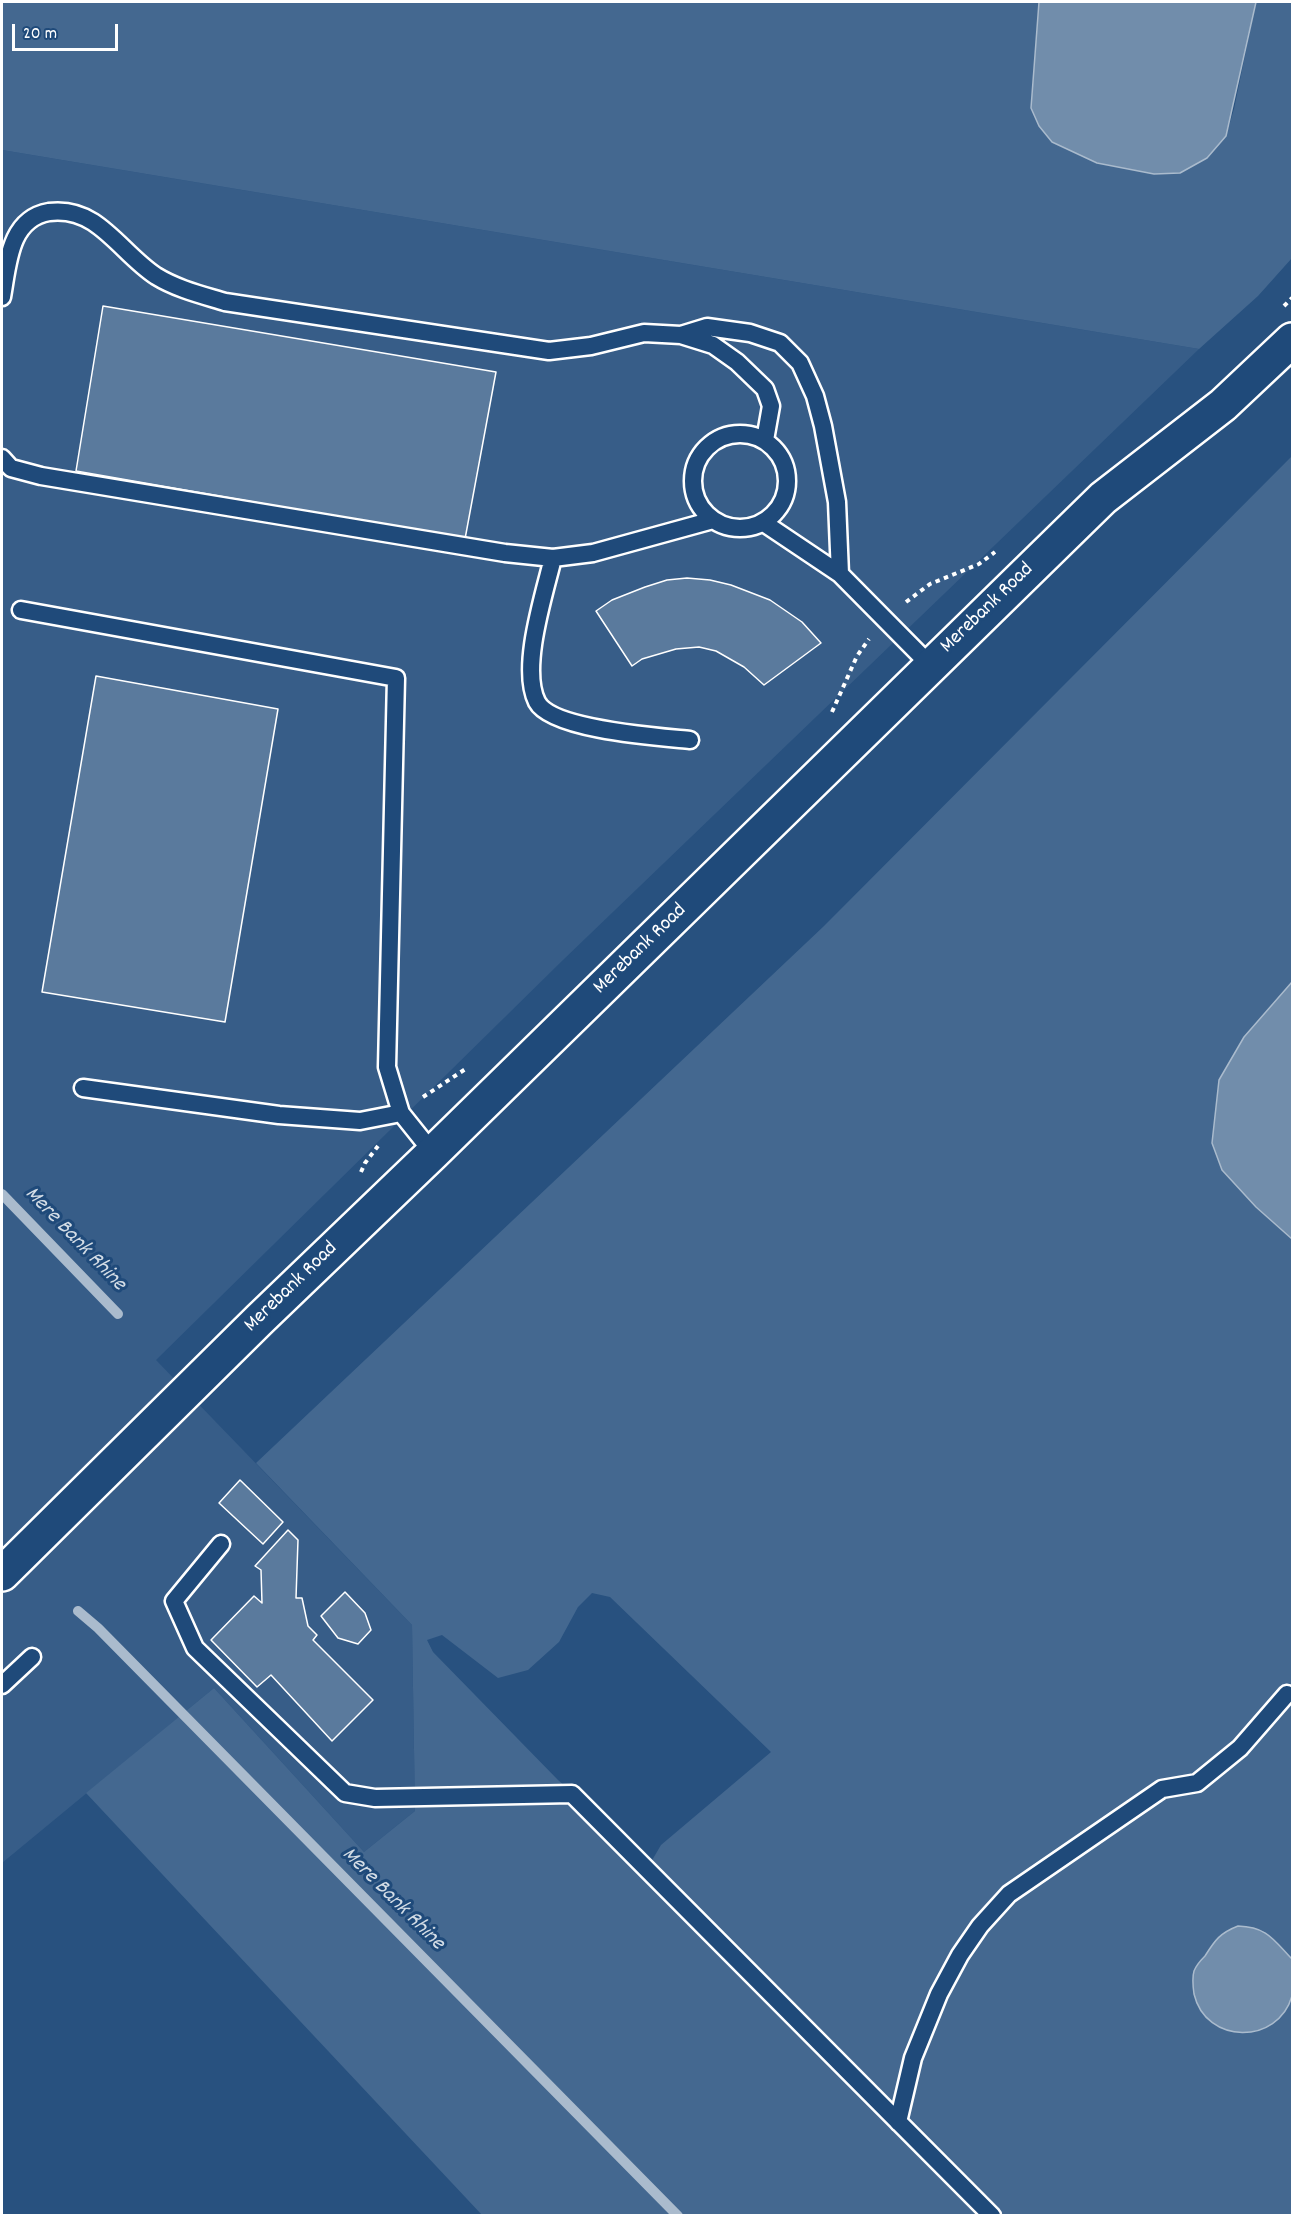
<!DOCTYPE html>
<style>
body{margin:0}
#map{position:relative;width:1294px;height:2217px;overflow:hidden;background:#28517f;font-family:Dekko,sans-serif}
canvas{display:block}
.frame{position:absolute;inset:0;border:3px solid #fff;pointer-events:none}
.scale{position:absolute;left:12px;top:24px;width:106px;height:27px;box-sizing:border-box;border:3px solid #fff;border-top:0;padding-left:8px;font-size:18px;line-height:21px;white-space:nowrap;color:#fff;-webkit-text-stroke:4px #1f4a7a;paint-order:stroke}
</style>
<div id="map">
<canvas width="1294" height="2217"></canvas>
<div class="frame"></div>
<div class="scale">20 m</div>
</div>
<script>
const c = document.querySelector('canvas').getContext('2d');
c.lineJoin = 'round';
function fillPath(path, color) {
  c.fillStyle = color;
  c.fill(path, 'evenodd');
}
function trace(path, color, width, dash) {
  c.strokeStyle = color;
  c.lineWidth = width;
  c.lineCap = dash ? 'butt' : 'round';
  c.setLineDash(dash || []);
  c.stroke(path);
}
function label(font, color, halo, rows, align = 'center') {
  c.font = font + ' Dekko,sans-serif';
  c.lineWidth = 6;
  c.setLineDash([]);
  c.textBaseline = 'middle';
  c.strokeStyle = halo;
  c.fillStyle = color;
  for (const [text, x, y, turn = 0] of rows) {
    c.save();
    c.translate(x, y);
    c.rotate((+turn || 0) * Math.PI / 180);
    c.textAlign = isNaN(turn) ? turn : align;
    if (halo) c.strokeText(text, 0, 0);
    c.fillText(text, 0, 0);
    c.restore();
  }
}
fillPath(new Path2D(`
 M2 150 1199 349 563 960 156 1360 412 1625 415 1811 364 1852 214 1688 2 1863Z`), '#375d88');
fillPath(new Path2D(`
 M2 2H1039L1031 108 1052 142 1097 163 1154 174 1180 173 1226 136 1234 109 1256 2H1292V258L1258 296 1199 349 2 150Z
 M1292 456V982L1244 1037 1212 1143 1222 1170 1256 1207 1292 1239V2215H482L86 1793 214 1688 364 1852 415 1811 412 1625 256 1463 824 926ZM592 1593 610 1597 771 1752 661 1845 651 1862 558 1780 433 1652 427 1640 442 1635 498 1678 528 1670 559 1642 578 1607Z`), '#446890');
const water = new Path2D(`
 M1039 2H1256L1226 136 1207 158 1180 173 1154 174 1097 163 1052 142 1039 126 1031 108Z
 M1292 982V1239L1256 1207 1222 1170 1212 1143 1219 1080 1244 1037Z
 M1238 1926C1267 1927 1273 1939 1292 1959 1293 1970 1294 1985 1292 1996 1278 2045 1206 2045 1194 1994 1193 1987 1192 1978 1194 1971 1196 1966 1201 1960 1205 1956 1215 1940 1220 1933 1238 1926Z`);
fillPath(water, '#718dab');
trace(water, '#aabbcd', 1.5);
trace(new Path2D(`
 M2 1194 118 1314
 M78 1611 98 1628 678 2216`), '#aabbcd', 10);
const building = new Path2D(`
 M103 306 496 372 465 539 76 471Z
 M687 578 710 580 731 585 770 600 802 622 821 643 764 685 744 667 716 651 699 647 676 649 642 659 632 666 596 611 612 600 645 587 667 580Z
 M96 676 278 709 225 1022 42 992Z
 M240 1480 283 1522 263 1544 219 1503Z
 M288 1530 298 1540 296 1598H302L308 1626 317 1635 313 1640 373 1700 332 1741 271 1675 257 1687 211 1640 254 1596 262 1603 261 1570 255 1566Z
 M345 1592 365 1613 371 1630 358 1644 338 1638 321 1616Z`);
fillPath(building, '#5a7a9d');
trace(building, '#fff', 1.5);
const service = new Path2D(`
 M2 297C8 264 9 219 49 212 65 210 79 213 93 222 116 237 133 261 156 276 177 289 202 295 225 302L549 351 591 346 644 333 681 335 713 345 737 362 765 389 771 406 765 440
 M681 335 707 327 750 333 780 343 800 363 815 396 823 426 837 502 840 574
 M693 481a47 47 0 1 1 94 0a47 47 0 1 1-94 0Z
 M2 458 11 468 41 476 505 553 553 558 593 553 713 520
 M764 523 840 574 930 665
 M553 558C544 595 520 668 537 702 552 730 660 737 690 740
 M21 610 396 678 387 1067 401 1113 433 1153
 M83 1088 279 1115 360 1121 401 1113
 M221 1544 174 1601 195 1648 345 1793 375 1798 572 1794 992 2216
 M2 1685 32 1657
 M898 2122 913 2058 939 1994 960 1955 980 1926 1009 1894 1162 1789 1197 1783 1240 1748 1287 1694`);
const minor = new Path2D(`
 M2 1574 260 1319 433 1153 1103 498 1223 405 1292 340`);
trace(service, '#fff', 21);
trace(minor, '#fff', 38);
trace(new Path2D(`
 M1284 306 1292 298
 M906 602 930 584 979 564 995 552
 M832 712 857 656 869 639
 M423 1097 467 1068
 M361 1172 365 1163 378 1146`), '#fff', 4, [4.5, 4.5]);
trace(service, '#1f4a7a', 16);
trace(minor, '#1f4a7a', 33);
label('21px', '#fff', '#1f4a7a', [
 ["Merebank Road",988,609,-44],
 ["Merebank Road",641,950,-44],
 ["Merebank Road",292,1288,-44]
]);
label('italic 22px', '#d4dde6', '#1f4a7a', [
 ["Mere Bank Rhine",74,1240,46],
 ["Mere Bank Rhine",392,1900,45]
]);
</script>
